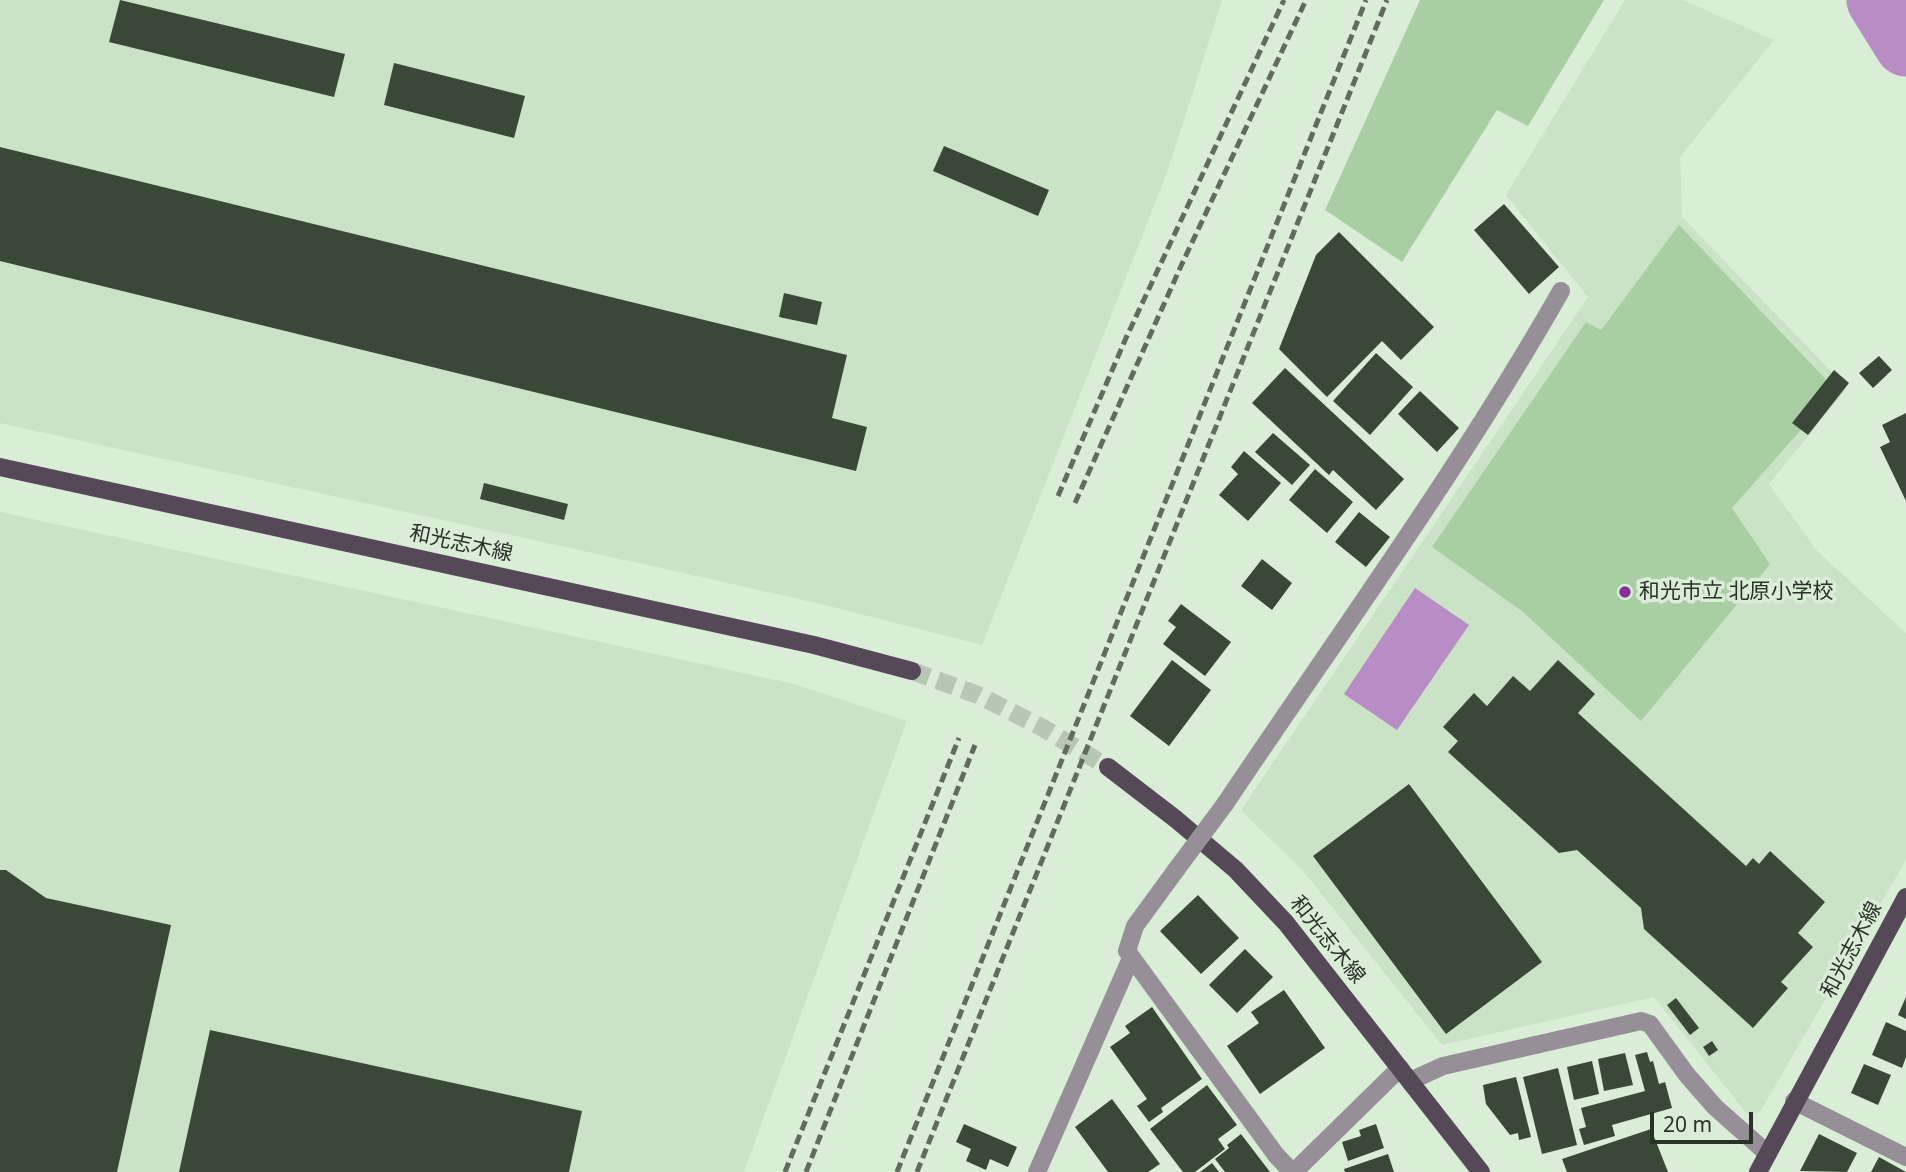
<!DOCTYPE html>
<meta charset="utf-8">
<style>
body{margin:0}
#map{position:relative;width:1906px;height:1172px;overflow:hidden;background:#daedd7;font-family:"Noto Sans",sans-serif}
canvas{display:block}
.scale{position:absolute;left:1650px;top:1112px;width:103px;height:32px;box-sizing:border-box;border:4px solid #2a3128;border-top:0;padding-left:9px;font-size:21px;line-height:24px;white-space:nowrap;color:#2a3128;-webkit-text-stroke:5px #daedd7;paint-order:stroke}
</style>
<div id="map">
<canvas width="1906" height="1172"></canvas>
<div class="scale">20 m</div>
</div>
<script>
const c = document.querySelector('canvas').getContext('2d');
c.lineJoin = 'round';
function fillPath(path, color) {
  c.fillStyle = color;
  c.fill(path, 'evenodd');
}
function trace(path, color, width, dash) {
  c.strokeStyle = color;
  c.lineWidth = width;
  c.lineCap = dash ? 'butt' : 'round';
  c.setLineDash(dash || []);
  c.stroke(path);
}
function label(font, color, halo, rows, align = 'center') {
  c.font = font + ' "Noto Sans","Noto Sans JP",sans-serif';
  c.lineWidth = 7;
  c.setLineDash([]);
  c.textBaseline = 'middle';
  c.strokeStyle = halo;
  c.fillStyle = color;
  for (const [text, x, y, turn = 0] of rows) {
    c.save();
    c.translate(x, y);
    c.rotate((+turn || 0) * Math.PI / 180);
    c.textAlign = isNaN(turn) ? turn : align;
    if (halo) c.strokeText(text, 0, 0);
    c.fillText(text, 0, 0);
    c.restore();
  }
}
fillPath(new Path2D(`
 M0 0H1222L1168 170 982 645 825 605 666 569 0 423Z
 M1625 0H1683L1774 40 1680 157 1682 217 1847 388 1769 484 1817 551 1906 633V860L1760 1112 1748 1115 1654 997 1442 1045 1304 872 1241 810 1588 297 1506 195Z
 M0 512 794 684 907 721 744 1172H0Z`), '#cae2c6');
fillPath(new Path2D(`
 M1420 0H1604L1528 126 1497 110 1402 262 1325 210Z
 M1679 225 1836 390 1732 508 1770 564 1641 721 1522 611 1432 547 1586 322 1601 330Z`), '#aacea4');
fillPath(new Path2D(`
 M1415 588 1469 625 1397 730 1344 694Z`), '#b88cc4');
trace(new Path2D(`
 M1878 0 1906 45`), '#b88cc4', 63);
fillPath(new Path2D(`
 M120 0 345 54 334 97 109 42Z
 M394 63 525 96 514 138 384 105Z
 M944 146 1049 190 1038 216 933 171Z
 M0 147 847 355 832 418 867 427 856 471 0 261Z
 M1504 204 1559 267 1529 294 1474 230Z
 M1339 232 1434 327 1401 360 1382 341 1327 397 1279 349 1316 255Z
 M784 293 822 302 817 325 779 317Z
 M1376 353 1413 387 1370 435 1333 401Z
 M1879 356 1892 370 1873 388 1859 373Z
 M1285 368 1404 479 1376 510 1333 470 1329 475 1252 403Z
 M1834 370 1849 383 1808 435 1792 423Z
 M1420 391 1459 428 1437 452 1398 414Z
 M1906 413V501L1880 447 1890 442 1882 425Z
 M1273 433 1310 465 1292 485 1255 452Z
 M1244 451 1281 483 1248 521 1219 495 1238 474 1231 467Z
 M1315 469 1353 502 1327 533 1289 500Z
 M484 483 568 504 564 520 480 499Z
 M1359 512 1390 537 1366 567 1335 542Z
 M1262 559 1292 583 1272 610 1241 586Z
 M1181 604 1231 642 1205 676 1163 644 1176 627 1168 621Z
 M1172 660 1211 690 1169 746 1130 716Z
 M1558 660 1595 694 1578 713 1746 866 1753 858 1759 864 1770 851 1825 902 1798 933 1813 947 1781 982 1788 988 1753 1028 1644 929 1641 908 1577 850 1559 853 1448 752 1458 741 1443 727 1474 693 1487 706 1513 676 1530 691Z
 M1409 784 1542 962 1446 1034 1313 856Z
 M0 870H6L46 898 171 925 117 1172H0Z
 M1198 895 1239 938 1201 974 1160 931Z
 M1245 949 1273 977 1237 1013 1209 985Z
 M1284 990 1325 1048 1260 1094 1227 1046 1259 1023 1251 1012Z
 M1906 997V1019L1898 1015Z
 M1676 998 1699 1028 1690 1035 1667 1005Z
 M1152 1007 1202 1079 1161 1108 1163 1112 1149 1122 1137 1106 1147 1099 1110 1047 1130 1033 1125 1026Z
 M1886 1022 1906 1031V1057L1902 1068 1872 1055Z
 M210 1030 582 1111 569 1172H179Z
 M1712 1041 1718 1050 1709 1056 1703 1047Z
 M1647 1052 1650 1062 1653 1061 1659 1084 1665 1082 1672 1108 1612 1125 1615 1136 1584 1145 1579 1129 1586 1127 1581 1108 1645 1091 1635 1055Z
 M1625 1053 1633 1085 1604 1091 1598 1059Z
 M1592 1061 1599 1094 1574 1100 1567 1067Z
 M1864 1064 1891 1075 1878 1105 1851 1093Z
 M1558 1068 1577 1145 1542 1154 1523 1077Z
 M1516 1077 1531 1137 1519 1140 1518 1133 1510 1135 1486 1104 1483 1085Z
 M1207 1085 1237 1125 1218 1139 1225 1149 1195 1172H1183L1150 1129Z
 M1112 1099 1160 1164 1148 1172H1108L1075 1127Z
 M964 1124 1017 1147 1008 1167 990 1159 986 1170 966 1161 971 1149 956 1142Z
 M1376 1124 1384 1148 1348 1161 1342 1142 1361 1136 1359 1130Z
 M1651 1129 1668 1172H1567L1562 1159Z
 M1241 1134 1270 1172H1225L1215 1159 1229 1148 1227 1145Z
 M1819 1134 1857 1153 1847 1172 1800 1171Z
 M1388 1154 1394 1172H1345L1344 1169Z
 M1879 1157 1906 1172H1871Z
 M1212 1163 1219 1172H1200Z`), '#3a4937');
trace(new Path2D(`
 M912 671 978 695 1043 728 1108 767`), '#b7c7b4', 18, [18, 9]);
trace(new Path2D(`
 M1225 804C1339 634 1459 470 1561 291
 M1176 870 1135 926 1127 951 1276 1155 1292 1172
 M1410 1081 1443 1066 1641 1021 1650 1024 1687 1075 1715 1107 1768 1154
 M1794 1101 1906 1157
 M1037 1172 1131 958
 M1294 1172 1400 1068`), '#968f98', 18);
trace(new Path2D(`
 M0 467 814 645 912 671
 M1108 767 1177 820 1235 869 1286 923 1481 1172
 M1758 1172 1906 897`), '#554958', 18);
trace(new Path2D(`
 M1058 496 1126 338 1284 0
 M1075 503 1181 266 1306 0
 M785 1172 959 738
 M806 1172 975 745
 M897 1172 1366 0
 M917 1172 1387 0`), '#616c5f', 5, [10, 5]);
trace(new Path2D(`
 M1176 870 1225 804`), '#968f98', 18);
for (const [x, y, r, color] of [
 [1625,592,7,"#862f9c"]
]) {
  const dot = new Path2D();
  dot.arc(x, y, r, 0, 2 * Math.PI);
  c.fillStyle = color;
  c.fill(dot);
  trace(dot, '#daedd7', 2.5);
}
label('21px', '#2a3128', '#daedd7', [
 ["和光志木線",461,544,12],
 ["和光志木線",1327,940,51],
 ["和光志木線",1852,950,-62]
]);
label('21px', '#2a3128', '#daedd7', [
 ["和光市立 北原小学校",1639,592]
], 'left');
</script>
